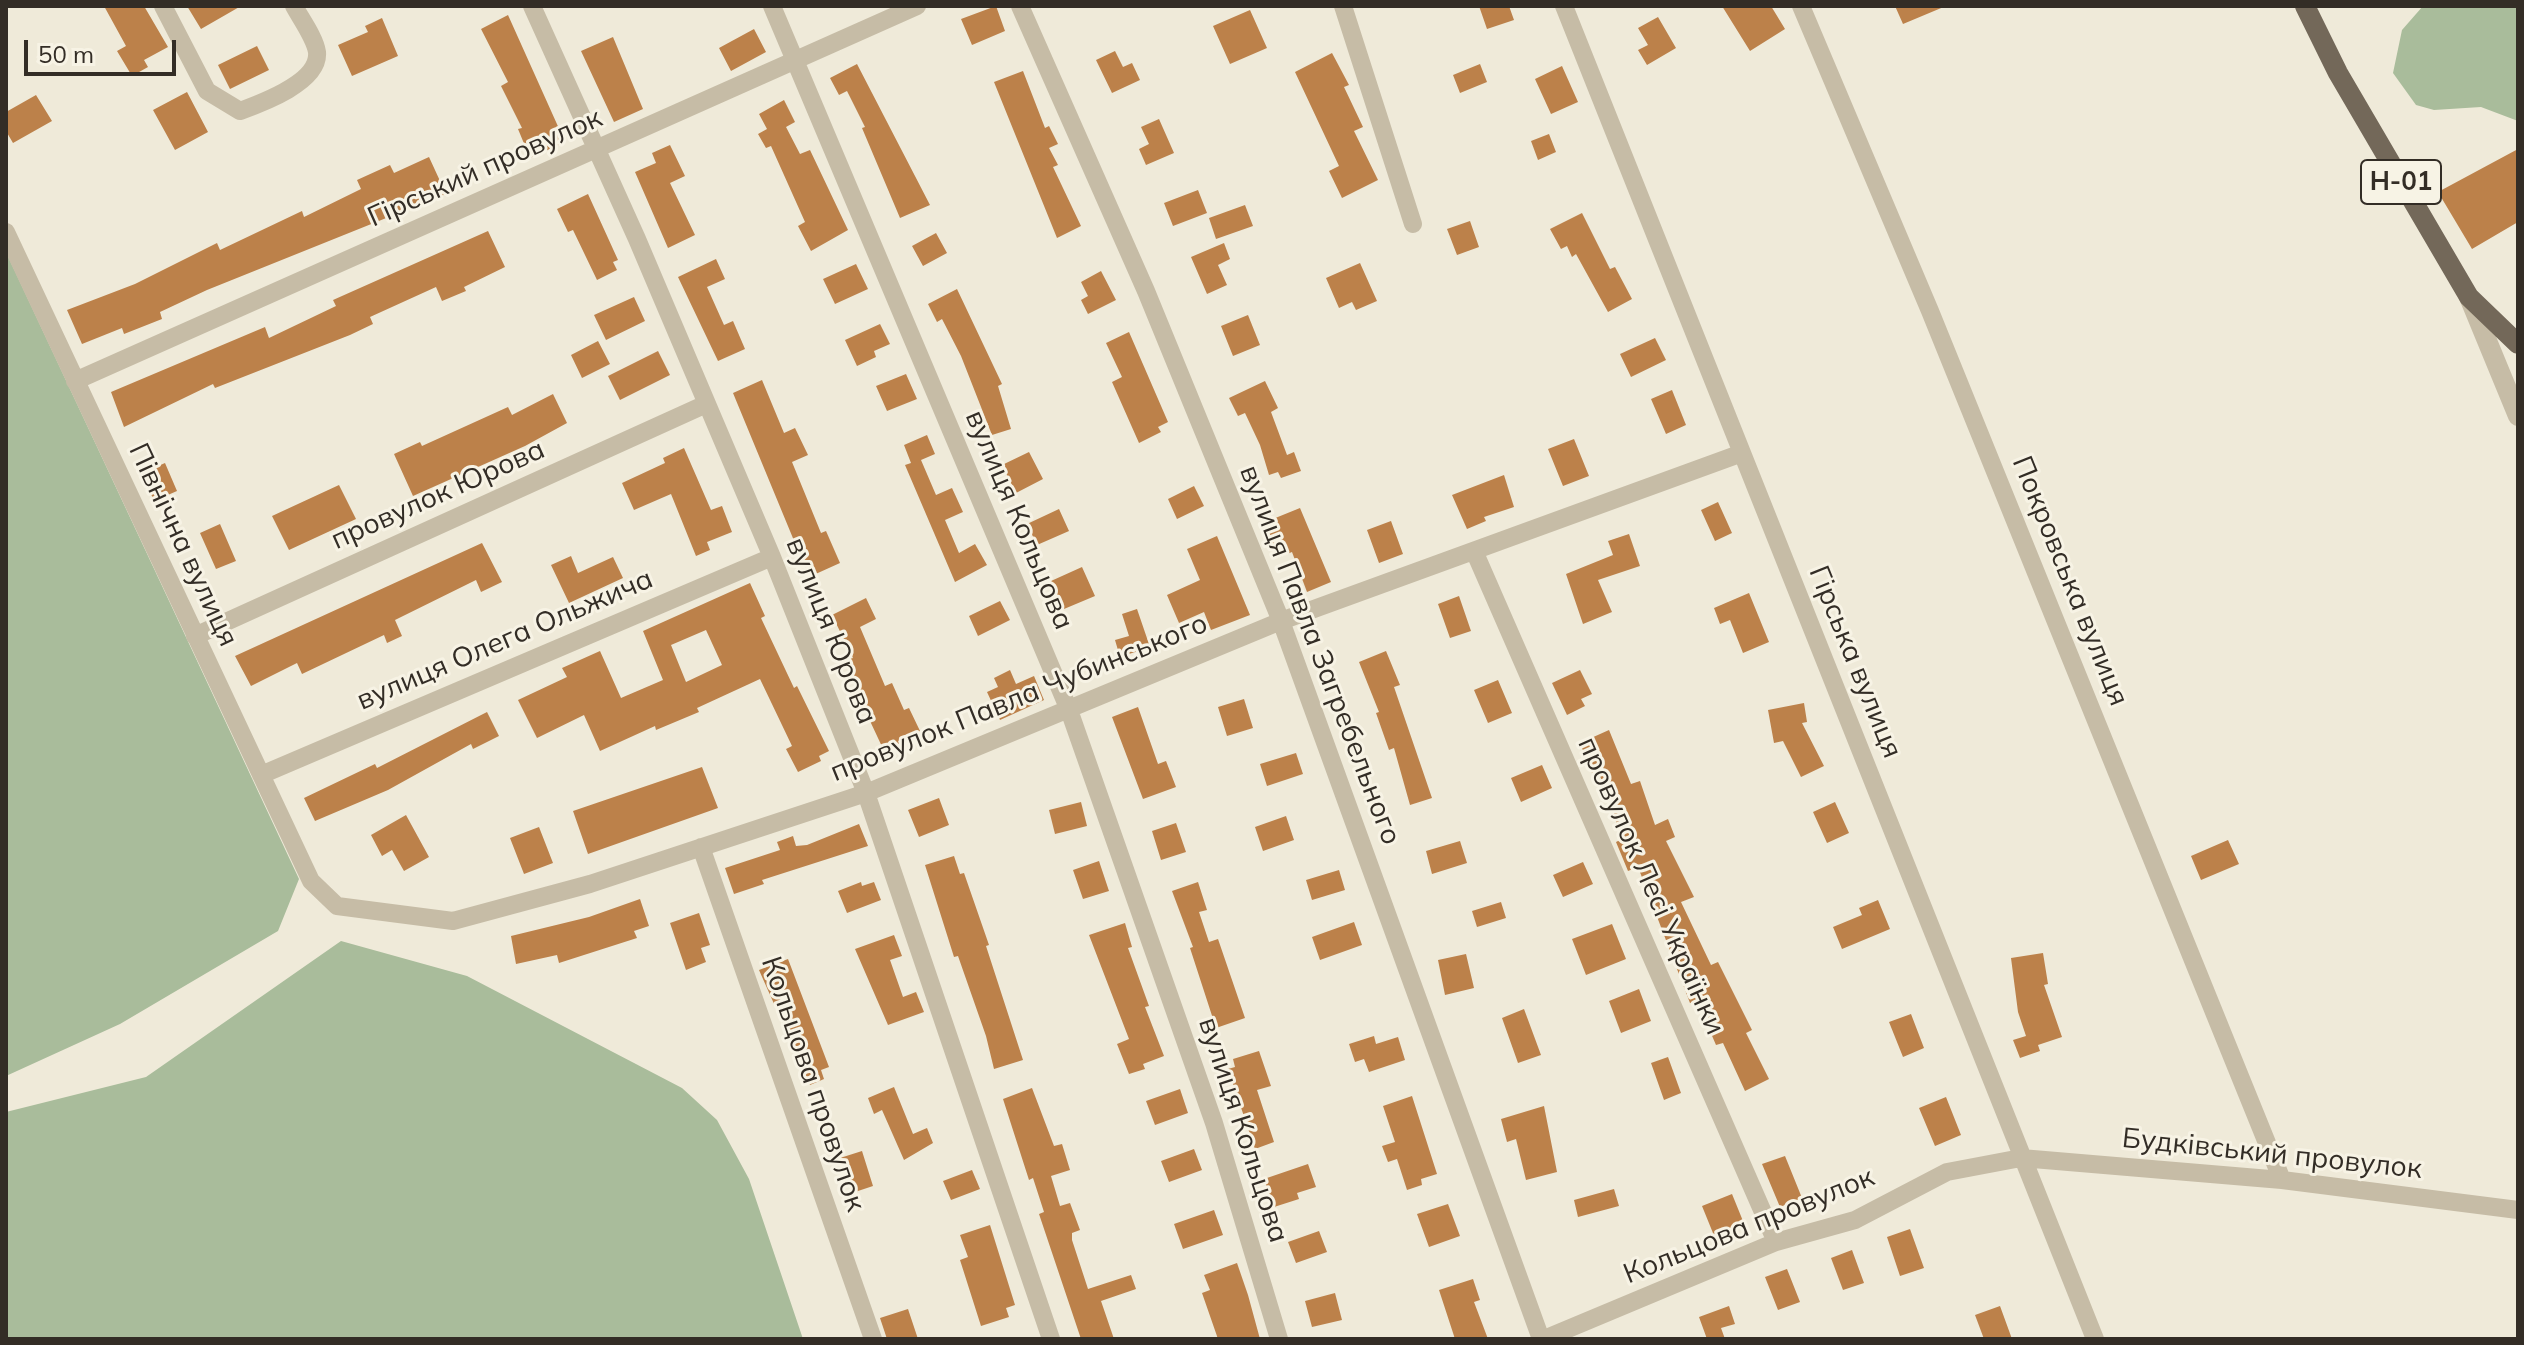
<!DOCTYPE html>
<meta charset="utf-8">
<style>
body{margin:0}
#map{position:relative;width:2524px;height:1345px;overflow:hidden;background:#efead9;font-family:Mulish,sans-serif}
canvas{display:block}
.frame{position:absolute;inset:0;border:8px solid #332d26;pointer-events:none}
.scale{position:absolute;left:24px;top:40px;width:152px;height:36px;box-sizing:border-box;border:4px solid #332d26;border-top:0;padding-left:10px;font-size:24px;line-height:28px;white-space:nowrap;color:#332d26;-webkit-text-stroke:6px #f7f3e5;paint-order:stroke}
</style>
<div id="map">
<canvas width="2524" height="1345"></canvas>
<div class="frame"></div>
<div class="scale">50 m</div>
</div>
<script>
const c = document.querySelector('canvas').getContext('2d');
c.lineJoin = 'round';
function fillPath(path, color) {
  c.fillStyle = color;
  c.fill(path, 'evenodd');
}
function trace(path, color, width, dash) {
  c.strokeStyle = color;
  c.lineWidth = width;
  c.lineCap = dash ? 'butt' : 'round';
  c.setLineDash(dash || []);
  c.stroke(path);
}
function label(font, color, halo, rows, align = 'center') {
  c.font = font + ' Mulish,sans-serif';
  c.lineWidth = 6;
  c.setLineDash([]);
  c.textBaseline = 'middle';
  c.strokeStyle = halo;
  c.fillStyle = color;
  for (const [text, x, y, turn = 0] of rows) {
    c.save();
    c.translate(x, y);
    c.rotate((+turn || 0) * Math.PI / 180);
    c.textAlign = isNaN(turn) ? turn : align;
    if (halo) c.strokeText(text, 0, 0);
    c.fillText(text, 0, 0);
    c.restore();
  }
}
fillPath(new Path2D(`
 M2423 6H2518V121L2481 107 2434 110 2416 105 2393 73 2402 30Z
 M6 252 299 879 278 931 120 1024 6 1076Z
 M341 941 467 976 682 1088 717 1120 749 1179 803 1339H6V1112L146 1077Z`), '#a9bc9b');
fillPath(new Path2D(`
 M104 6H144L168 47 144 60 148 67 132 76 117 51 126 46Z
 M187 6H241L201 29Z
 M996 6 1005 31 972 45 961 19Z
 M1479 6H1509L1514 20 1487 29Z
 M1722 6H1771L1785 29 1750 51Z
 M1895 6H1946L1903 24Z
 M1250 10 1267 48 1230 64 1213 26Z
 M508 15 565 142 530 158 518 129 522 128 501 86 508 82 481 29Z
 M1658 17 1676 48 1647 65 1638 50 1648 45 1638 28Z
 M382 18 398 56 352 76 338 45 368 32 365 26Z
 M754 29 766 52 731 71 719 48Z
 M613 37 643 109 614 122 581 51Z
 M257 46 269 70 230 89 218 65Z
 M1115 51 1123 67 1132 63 1140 80 1112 93 1096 60Z
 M1332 53 1349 85 1344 87 1363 127 1354 131 1378 180 1342 198 1329 171 1339 166 1295 72Z
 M857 64 930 205 900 218 862 128 865 127 847 91 839 95 830 78Z
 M1480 64 1487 82 1460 93 1453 75Z
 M1562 66 1578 102 1551 114 1535 79Z
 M1023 71 1045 128 1049 126 1058 144 1049 148 1058 165 1053 167 1081 226 1057 238 994 82Z
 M187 92 208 132 175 150 153 110Z
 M36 95 52 121 13 143 6 131V112Z
 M784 100 795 122 786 127 800 154 810 150 848 230 811 251 798 226 805 222 771 146 766 148 758 134 767 129 759 114Z
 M1159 119 1174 153 1146 165 1139 149 1149 144 1141 127Z
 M1549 134 1556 152 1538 160 1531 141Z
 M670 145 685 176 670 183 695 235 668 248 635 172 656 163 652 153Z
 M2518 149V222L2472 249 2438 192Z
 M429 157 446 194 207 290 160 312 162 319 124 334 122 328 82 344 67 310 135 284 217 243 220 250 302 211 304 217 361 189 357 180 390 165 394 173Z
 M1198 190 1207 213 1173 226 1164 203Z
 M588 194 618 260 613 262 617 270 597 280 573 230 568 232 557 209Z
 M1245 205 1253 226 1216 239 1209 218Z
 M1582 213 1610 269 1615 267 1632 299 1608 312 1576 254 1572 257 1567 246 1561 249 1550 229Z
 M1470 221 1479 247 1457 255 1447 229Z
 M488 231 505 267 464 287 466 291 442 301 436 287 370 317 373 324 350 335 215 388 213 384 124 427 111 392 265 327 269 338 336 306 333 300Z
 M936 233 947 253 923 266 912 246Z
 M1224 243 1230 259 1218 265 1227 285 1207 294 1191 257Z
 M716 259 725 279 707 287 724 325 733 321 745 349 718 361 678 277Z
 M1360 263 1377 301 1356 310 1352 302 1339 308 1326 278Z
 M856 264 868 289 835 304 823 279Z
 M1101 271 1116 300 1088 314 1081 300 1088 296 1081 282Z
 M957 289 1002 384 998 386 1011 429 992 435 961 356 942 319 937 322 928 304Z
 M634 297 645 321 606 340 594 315Z
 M1248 315 1260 345 1233 356 1221 326Z
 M880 324 890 344 874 351 876 357 857 366 845 340Z
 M1129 332 1168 422 1158 427 1161 432 1139 443 1112 382 1122 377 1106 343Z
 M1655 338 1666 360 1631 377 1620 354Z
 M598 341 610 364 582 378 571 355Z
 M658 351 670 375 620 400 608 376Z
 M906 374 917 399 887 411 876 386Z
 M762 380 784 433 795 428 808 455 792 462 821 533 826 531 840 563 809 577 733 393Z
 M1265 381 1278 408 1271 412 1287 455 1294 452 1301 471 1281 478 1278 472 1269 475 1260 445 1245 413 1238 416 1229 398Z
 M1672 390 1686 425 1666 434 1651 399Z
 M553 394 567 423 525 446 413 496 394 454 420 442 422 446 508 407 512 415Z
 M927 435 935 454 921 460 936 495 952 488 963 512 945 520 959 553 975 544 987 565 955 582 905 465 911 463 904 445Z
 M1574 439 1589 476 1563 486 1548 449Z
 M684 448 711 510 722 506 732 532 707 542 710 550 696 556 671 494 634 510 622 483 665 463 663 458Z
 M1029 452 1043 479 1016 493 1002 465Z
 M165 463 177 491 154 501 142 473Z
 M1504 475 1514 507 1484 517 1486 521 1467 529 1452 495Z
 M339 485 356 519 289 550 272 516Z
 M1194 486 1204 506 1177 519 1168 499Z
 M1718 502 1732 533 1715 541 1701 510Z
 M1300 508 1331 582 1307 592 1292 552 1277 558 1263 523Z
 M1059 509 1069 531 1037 545 1027 524Z
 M1391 521 1403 554 1379 563 1367 530Z
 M220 524 236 561 216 569 200 533Z
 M1629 534 1640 566 1598 580 1612 612 1583 624 1566 574 1613 555 1608 541Z
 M1217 536 1250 615 1211 630 1204 612 1179 623 1167 595 1200 580 1187 549Z
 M482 543 502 582 481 592 476 580 395 620 402 636 387 643 384 635 302 674 297 663 251 686 235 656Z
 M571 556 578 573 613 557 623 578 569 603 551 565Z
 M1082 567 1095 596 1064 609 1051 581Z
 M750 583 765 616 761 618 794 688 797 686 829 751 819 756 821 761 798 772 786 749 792 746 760 679 697 708 699 712 656 730 655 726 600 751 584 715 537 738 518 700 567 677 562 668 600 651 621 698 663 680 643 631ZM706 630 722 665 686 682 671 645Z
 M1749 593 1769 642 1743 653 1730 620 1720 624 1714 608Z
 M1459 596 1471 631 1450 638 1438 604Z
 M866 598 876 619 860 627 885 686 892 683 904 710 909 708 920 731 898 741 900 746 885 753 863 706 858 708 852 694 860 690 847 660 853 658 832 615Z
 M1000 601 1010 620 978 636 969 616Z
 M1137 609 1150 647 1120 657 1115 640 1129 636 1122 614Z
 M1386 651 1400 685 1394 687 1432 798 1410 805 1394 748 1389 750 1376 713 1379 712 1359 662Z
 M1010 670 1016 684 1034 676 1044 700 1000 720 987 692 998 687 994 678Z
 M1580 670 1592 694 1581 699 1585 706 1567 715 1552 683Z
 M1498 680 1512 713 1488 723 1474 690Z
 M1244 699 1253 728 1227 736 1218 707Z
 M1804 703 1807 722 1802 723 1824 766 1801 777 1783 741 1774 743 1768 710Z
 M1138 707 1158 764 1166 761 1176 787 1143 799 1112 717Z
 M487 712 499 736 473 749 471 744 388 790 315 821 304 798 375 764 377 768Z
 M1609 730 1631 784 1640 781 1655 825 1668 819 1675 837 1666 841 1694 897 1681 902 1711 965 1718 962 1752 1030 1746 1033 1769 1079 1745 1091 1723 1043 1716 1045 1697 1001 1690 1003 1638 867 1628 871 1616 842 1622 839 1598 770 1592 773 1580 743Z
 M1296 753 1303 774 1267 786 1260 764Z
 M1542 765 1552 788 1521 802 1511 778Z
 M702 767 718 808 588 854 573 811Z
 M939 798 949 825 919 837 908 810Z
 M1081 802 1087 826 1055 834 1049 810Z
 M1835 802 1849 833 1827 843 1813 812Z
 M406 815 429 857 404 871 392 850 382 856 371 835Z
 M1286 816 1294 840 1263 851 1255 827Z
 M1176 823 1186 852 1161 860 1152 831Z
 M859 824 868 846 762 880 764 884 734 894 725 868 780 850 777 842 793 836 796 846 807 845Z
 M539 827 553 863 524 874 510 838Z
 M2228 840 2239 864 2201 880 2191 856Z
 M1460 841 1467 863 1432 874 1426 851Z
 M954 856 960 874 964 873 989 945 986 946 1023 1060 994 1069 986 1036 958 956 954 957 925 865Z
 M1099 861 1109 891 1083 899 1073 870Z
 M1583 862 1593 884 1563 897 1553 875Z
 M1339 870 1345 890 1312 900 1306 880Z
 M861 882 862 886 874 882 881 900 847 913 838 891Z
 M1198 882 1207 910 1199 912 1209 942 1218 939 1245 1018 1216 1028 1190 948 1193 947 1172 891Z
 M640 899 649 926 634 931 637 938 559 963 557 955 516 964 511 936 589 917Z
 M1878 900 1890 929 1842 949 1833 927 1862 915 1859 908Z
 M1501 902 1506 918 1477 927 1472 911Z
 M699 913 710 945 701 948 706 962 686 970 670 923Z
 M1354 922 1362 945 1320 960 1312 937Z
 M1125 923 1132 947 1128 948 1149 1006 1145 1007 1164 1056 1143 1064 1145 1069 1129 1074 1117 1044 1129 1039 1089 935Z
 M1612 924 1626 959 1586 975 1572 939Z
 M894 935 902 956 890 960 903 997 916 992 924 1012 888 1025 855 949Z
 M2043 953 2048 984 2044 985 2062 1037 2038 1045 2040 1051 2020 1058 2013 1040 2026 1036 2018 1012 2011 958Z
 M1466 954 1474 988 1445 995 1438 960Z
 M788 959 829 1067 821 1070 824 1079 810 1085 759 970Z
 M1639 989 1651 1021 1621 1033 1609 1001Z
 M1524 1009 1541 1055 1518 1063 1502 1018Z
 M1911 1014 1924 1048 1903 1057 1889 1022Z
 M1374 1036 1376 1044 1398 1037 1405 1060 1369 1072 1364 1059 1355 1062 1349 1044Z
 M1259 1051 1271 1086 1257 1090 1274 1142 1255 1149 1228 1069 1235 1067 1233 1059Z
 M1668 1057 1681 1093 1664 1100 1651 1063Z
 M894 1087 913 1134 927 1128 933 1143 904 1160 882 1110 874 1114 868 1098Z
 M1032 1088 1054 1146 1062 1144 1070 1170 1051 1176 1060 1206 1070 1203 1080 1230 1072 1233V1240L1088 1289 1131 1275 1136 1289 1101 1301 1114 1339H1081L1039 1214 1044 1212 1033 1178 1029 1180 1003 1099Z
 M1180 1089 1188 1113 1155 1125 1146 1101Z
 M1412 1096 1437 1174 1421 1179 1422 1185 1407 1190 1397 1159 1388 1162 1382 1146 1395 1142 1383 1106Z
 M1946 1097 1961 1135 1935 1146 1919 1108Z
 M1544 1106 1557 1172 1526 1180 1516 1139 1507 1142 1501 1119Z
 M1194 1149 1202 1170 1169 1182 1161 1161Z
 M862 1151 873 1186 852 1193 840 1158Z
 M1785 1156 1802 1198 1780 1207 1762 1164Z
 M1308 1164 1316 1187 1297 1193 1299 1199 1274 1207 1264 1179Z
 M972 1170 980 1189 951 1200 943 1181Z
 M1614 1189 1619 1206 1578 1217 1574 1200Z
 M1732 1194 1745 1226 1715 1238 1702 1206Z
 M1448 1204 1460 1236 1429 1247 1417 1214Z
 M1214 1210 1223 1235 1183 1249 1174 1224Z
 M990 1225 1015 1305 1006 1308 1009 1317 981 1326 960 1260 968 1257 960 1235Z
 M1910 1229 1924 1268 1900 1276 1887 1237Z
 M1319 1231 1327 1252 1296 1263 1288 1242Z
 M1852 1250 1864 1283 1843 1290 1831 1258Z
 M1237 1263 1248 1295 1260 1339H1218L1202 1293 1210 1290 1204 1275Z
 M1787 1269 1800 1302 1778 1310 1765 1277Z
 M1473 1279 1480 1300 1474 1302 1488 1339H1455L1439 1290Z
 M1335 1293 1342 1320 1312 1327 1305 1301Z
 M1729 1306 1735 1324 1721 1328 1725 1339H1707L1699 1317Z
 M2000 1306 2012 1339H1984L1975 1315Z
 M908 1309 918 1339H887L880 1318Z`), '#bc814a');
trace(new Path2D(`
 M163 6 207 91 240 111C262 103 320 82 317 52 315 38 301 19 294 6
 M532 6 637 239 772 557 866 793 1051 1339
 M772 6 1069 710 1214 1123 1279 1339
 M1020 6 1146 291 1281 621 1541 1339
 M1343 6 1413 224
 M1564 6 2095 1339
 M1801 6 1930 311 2282 1180
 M6 232 311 881 337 906 453 921 590 884 866 793 1281 621 1742 453
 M75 381 917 6
 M1475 553 1776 1242
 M195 636 704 405
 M261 775 772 557
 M701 847 873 1339
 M1544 1339 1776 1242 1855 1220 1947 1172 2021 1158 2282 1180 2518 1210`), '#c6bca6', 18);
trace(new Path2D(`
 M2469 297 2518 416`), '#c6bca6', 20);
trace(new Path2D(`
 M2305 6 2338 73 2469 297 2518 344`), '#736859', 20);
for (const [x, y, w] of [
 [2401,182,80]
]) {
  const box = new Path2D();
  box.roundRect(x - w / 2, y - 22, w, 44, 6);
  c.fillStyle = '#f7f3e5';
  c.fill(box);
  trace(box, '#332d26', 2);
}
label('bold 26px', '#332d26', null, [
 ["Н-01",2401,182]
]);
label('28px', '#332d26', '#f7f3e5', [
 ["Гірський провулок",485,168,-24],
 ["провулок Юрова",438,495,-24],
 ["вулиця Кольцова",1019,520,67],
 ["Північна вулиця",183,545,65],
 ["Покровська вулиця",2070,581,68],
 ["вулиця Юрова",831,631,68],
 ["вулиця Олега Ольжича",505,640,-23],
 ["вулиця Павла Загребельного",1320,655,69],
 ["Гірська вулиця",1855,662,68],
 ["провулок Павла Чубинського",1019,698,-22],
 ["провулок Лесі Українки",1651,886,66],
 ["Кольцова провулок",813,1084,71],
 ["вулиця Кольцова",1243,1130,72],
 ["Будківський провулок",2272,1154,6],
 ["Кольцова провулок",1749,1226,-22]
]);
</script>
